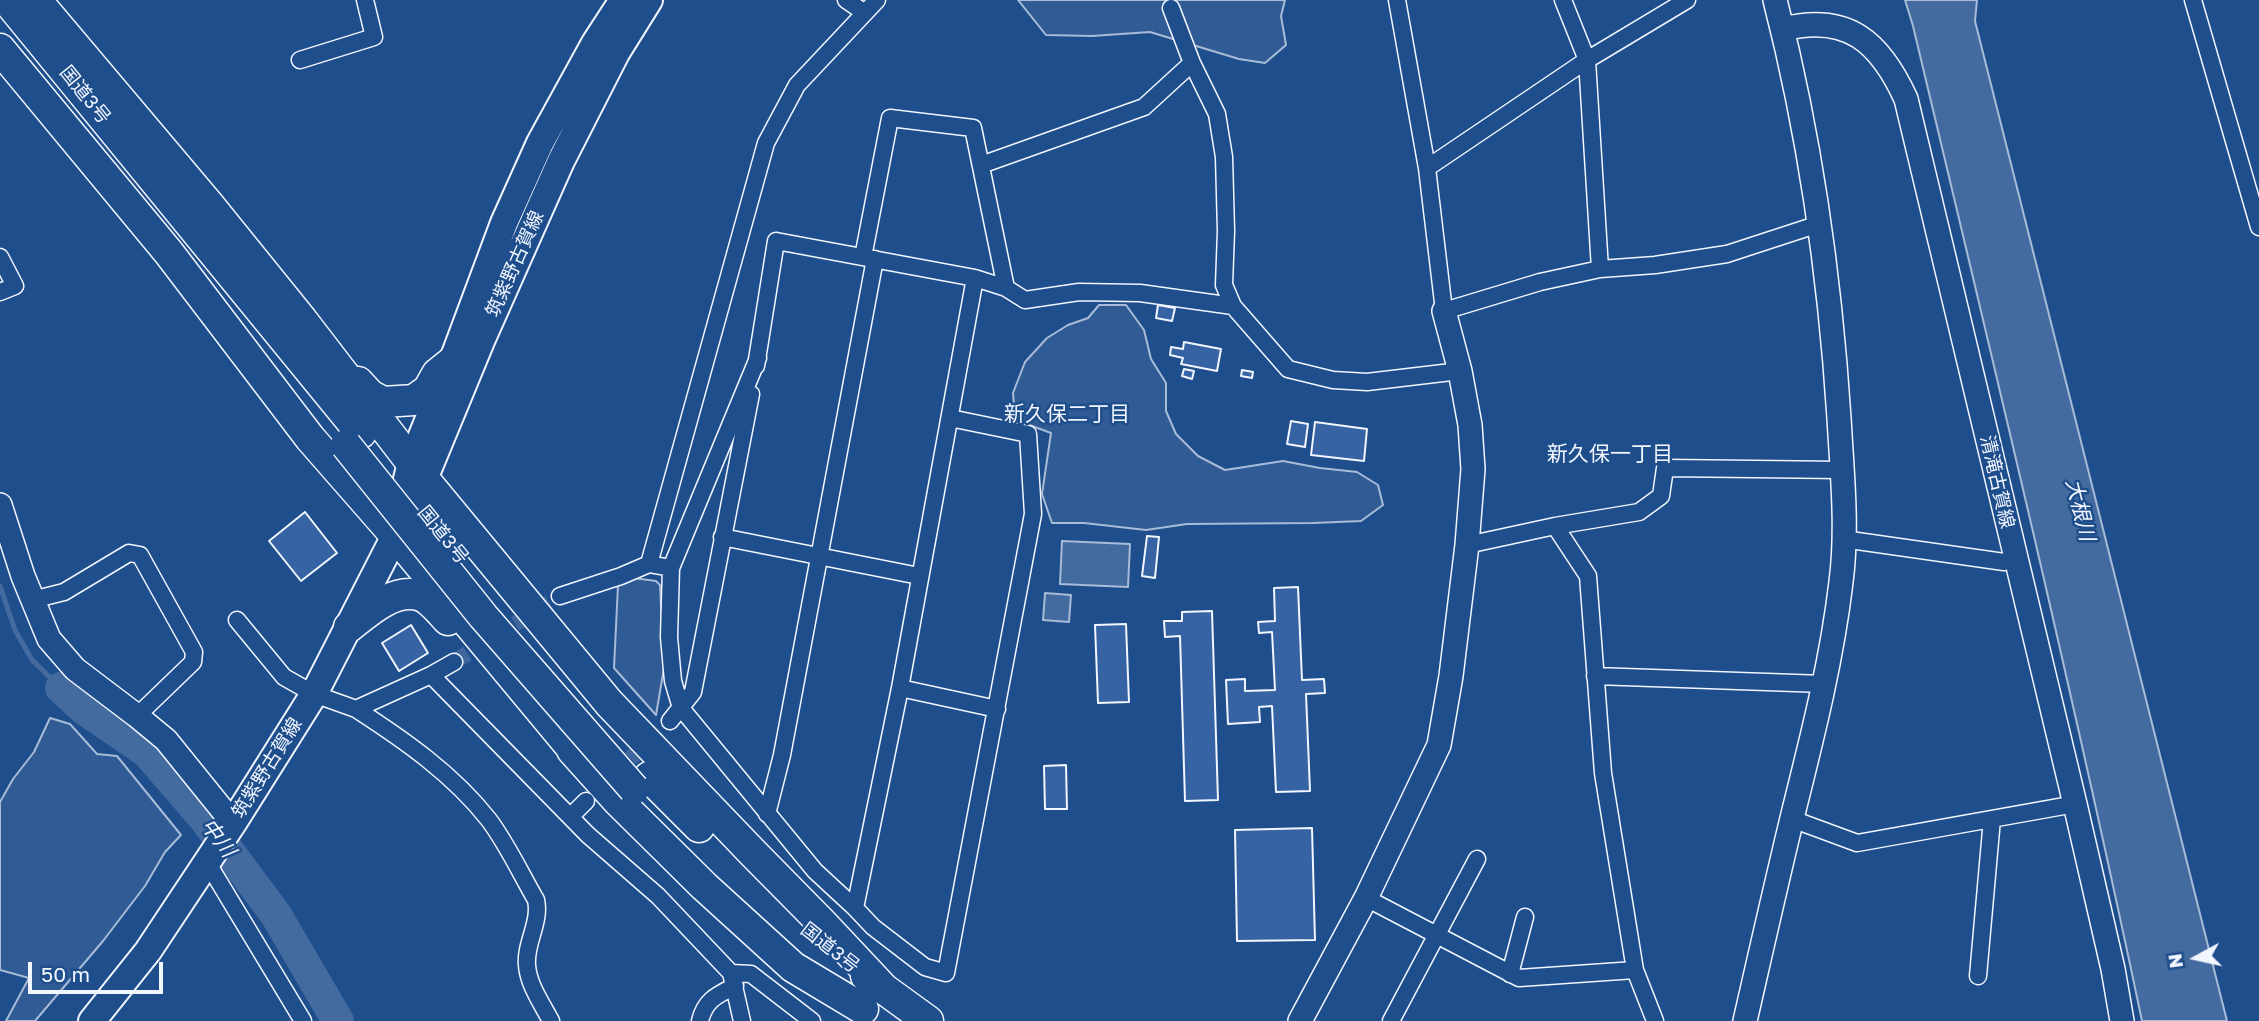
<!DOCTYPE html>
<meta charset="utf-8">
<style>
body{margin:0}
#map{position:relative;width:2259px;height:1021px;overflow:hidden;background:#1f4e8c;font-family:"Golos Text",sans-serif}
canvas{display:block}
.north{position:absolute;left:2161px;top:923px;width:70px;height:70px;-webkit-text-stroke:5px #1f4e8c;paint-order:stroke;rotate:262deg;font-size:19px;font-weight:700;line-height:28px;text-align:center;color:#f2f6ff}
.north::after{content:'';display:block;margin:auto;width:24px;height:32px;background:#f2f6ff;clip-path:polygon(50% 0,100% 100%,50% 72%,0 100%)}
.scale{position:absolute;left:28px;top:962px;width:135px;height:32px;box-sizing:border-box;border:4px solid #f2f6ff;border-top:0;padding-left:9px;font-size:21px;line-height:24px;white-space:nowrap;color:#f2f6ff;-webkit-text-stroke:5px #1f4e8c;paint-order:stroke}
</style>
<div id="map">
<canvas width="2259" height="1021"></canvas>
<div class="north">N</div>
<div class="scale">50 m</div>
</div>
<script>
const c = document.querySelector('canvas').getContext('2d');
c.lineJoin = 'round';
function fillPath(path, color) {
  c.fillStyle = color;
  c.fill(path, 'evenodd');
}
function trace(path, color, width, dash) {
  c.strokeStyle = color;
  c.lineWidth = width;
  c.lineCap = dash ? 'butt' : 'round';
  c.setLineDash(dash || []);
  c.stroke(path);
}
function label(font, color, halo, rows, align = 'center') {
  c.font = font + ' "Golos Text","Noto Sans JP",sans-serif';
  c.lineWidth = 5;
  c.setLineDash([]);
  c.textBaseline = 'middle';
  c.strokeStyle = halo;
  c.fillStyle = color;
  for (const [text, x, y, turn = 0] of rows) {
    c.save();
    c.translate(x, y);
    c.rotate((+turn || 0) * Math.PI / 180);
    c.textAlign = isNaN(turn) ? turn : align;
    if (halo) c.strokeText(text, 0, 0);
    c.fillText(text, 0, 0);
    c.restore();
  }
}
const built = new Path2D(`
 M1018 0H1285L1281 16 1286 45 1265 63 1239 59 1150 32 1092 36 1046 35Z
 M1099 305H1126L1144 330 1151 359 1166 383V411L1176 434 1198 456 1225 470 1283 461 1320 468 1357 472 1378 485 1383 505 1361 521 1313 523 1187 524 1146 530 1084 523H1052L1042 494 1051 433 1024 423 1015 417 1013 393 1025 362 1047 338 1068 325 1088 318Z
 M633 578 656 581 660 585 664 668 656 715 614 668 618 585Z
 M50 718 70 724 97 754 117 756 181 835 165 852 145 886 103 941 35 1021H6L29 978 0 970V802L13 779 34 752Z`);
fillPath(built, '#305b95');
trace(built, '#a8bbd7', 2);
const water = new Path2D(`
 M1905 0H1977L1975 21 2227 1021H2142C2072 688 1992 357 1913 26Z
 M1062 541 1130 544 1128 587 1060 584Z
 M1045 593 1071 595 1069 622 1043 620Z`);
fillPath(water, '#446ba0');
trace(water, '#a8bbd7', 2);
trace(new Path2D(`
 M0 586 15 630 32 660 61 688`), '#446ba0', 5);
trace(new Path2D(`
 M61 688 84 709 147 752 204 818 276 915 338 1021`), '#446ba0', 32);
const building = new Path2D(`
 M1158 305 1175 308 1172 321 1156 318Z
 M1184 342 1221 349 1217 371 1181 364 1183 358 1170 355 1171 347 1183 349Z
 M1184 369 1194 371 1192 379 1182 376Z
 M1242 370 1253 372 1252 378 1241 376Z
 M1291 421 1308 424 1305 447 1287 444Z
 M1315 422 1367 429 1364 461 1311 455Z
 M305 512 337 553 301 581 269 541Z
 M1147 536 1159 537 1155 578 1142 576Z
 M1298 587 1302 680 1324 679 1325 693 1306 694 1310 791 1276 792 1272 706 1259 707 1260 722 1228 724 1226 680 1245 679V691L1275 690 1272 632 1259 633 1258 622 1275 621 1274 588Z
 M1212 611 1218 800 1185 801 1180 636 1165 637 1164 621H1182V612Z
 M1126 624 1129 702 1098 703 1095 625Z
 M411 625 428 653 399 671 382 643Z
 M1066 765 1067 809H1045L1044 766Z
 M1312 828 1315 940 1237 941 1235 830Z`);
fillPath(building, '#3563a3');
trace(building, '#f2f6ff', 2);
trace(new Path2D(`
 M454 662 560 596
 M613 775 670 721`), '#3f679d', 16, [16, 8]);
const street = new Path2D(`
 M846 0 865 13
 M1397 0 1427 168 1444 311 1540 282 1600 269 1655 265 1727 254 1819 224
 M1563 0 1587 60 1600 269
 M2193 0 2259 227
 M1171 8 1192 63
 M300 60 374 37 365 0
 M981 165 1144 107 1192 63 1217 114 1224 157 1226 231 1224 285 1233 306
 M1427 168 1587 60 1687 0
 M0 257 15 286 0 292
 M863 257 890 118 973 128 1006 288
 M758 358 671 568 669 637 673 681 681 708 815 871 855 908 900 688 975 278
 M756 366 776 241 975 278 1006 288 1025 300 1079 292 1140 293 1233 306 1288 369 1333 380 1367 382 1460 371
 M1555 526 1639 512 1661 496 1665 468 1842 470
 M722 537 919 576
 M1843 539 2004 562 2015 559
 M1467 545 1555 526 1588 576 1603 773 1635 970 1655 1021
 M671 568 649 564 766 143 797 85 877 0
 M560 596 621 576 649 564
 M32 600 64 592 129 553 140 555 194 652 193 662 137 716
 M237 620 284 677 314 694 356 709 431 675 588 835 658 896 731 973 742 1021
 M431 675 454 662
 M1595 676 1824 684
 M900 688 997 709
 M356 709C404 740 453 774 489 820 507 844 521 874 536 900 541 922 525 943 527 965 528 984 542 1004 551 1021
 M670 721 693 692 751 394
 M767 814 782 755 875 259
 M571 816 586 801
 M1792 819 1857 843 2075 804
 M207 862 303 1021
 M1366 898 1519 978 1635 970
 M855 908 873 927 925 967 946 973 1033 514 1028 434 950 418
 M731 973 751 974 812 1021
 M1510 974 1525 917
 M1978 976 1992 819
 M700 1021C705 1000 717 995 735 986
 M1391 1021 1477 859`);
const secondary = new Path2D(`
 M1783 29C1848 13 1880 42 1906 99L2075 804 2113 969 2122 1021
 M0 505 23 576 49 639 75 669 137 716 166 740 233 823
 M1300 1021 1366 898 1439 745 1451 676 1467 545 1473 469 1470 425 1460 371 1444 311
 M1745 1021C1761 951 1777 880 1794 810 1813 734 1832 659 1841 582 1848 528 1842 472 1839 418 1830 278 1810 136 1775 0`);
const primary = new Path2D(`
 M407 479 411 463 457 349 504 223 540 143 595 43 623 0
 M92 1021 148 951 233 823 314 694 424 479 481 341 561 161 616 53 649 0`);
const highway = new Path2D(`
 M7 0 361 433
 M36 0 209 205 302 320 424 479 609 703 753 853 823 924 883 988
 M0 49 169 253 310 438 394 534 585 764
 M358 382 370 395 383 402 414 400 428 390 437 374 452 362
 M349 627C367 613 392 589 418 595 430 598 440 612 448 620
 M572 750 617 800 704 886 793 967 863 1009
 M649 777 699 827
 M866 976 928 1021`);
trace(street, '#f2f6ff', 19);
trace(secondary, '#f2f6ff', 26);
trace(primary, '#f2f6ff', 30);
trace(highway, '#f2f6ff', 33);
trace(street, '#1f4e8c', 16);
trace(secondary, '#1f4e8c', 23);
trace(primary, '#1f4e8c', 26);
trace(highway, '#1f4e8c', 30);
const highwayBridge = new Path2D(`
 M346 445 483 616 634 789`);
trace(highwayBridge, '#f2f6ff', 33, []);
trace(highwayBridge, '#1f4e8c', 30);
label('19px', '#f2f6ff', '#1f4e8c', [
 ["国道3号",85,95,51],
 ["筑紫野古賀線",515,264,-66],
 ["清滝古賀線",1997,482,77],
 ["国道3号",443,535,51],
 ["筑紫野古賀線",267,768,-58],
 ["国道3号",830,948,38]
]);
label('21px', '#f2f6ff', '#1f4e8c', [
 ["新久保二丁目",1067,414],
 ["新久保一丁目",1610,454]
]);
label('italic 21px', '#f2f6ff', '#1f4e8c', [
 ["大根川",2080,510,76],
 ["中川",218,838,53]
]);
</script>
